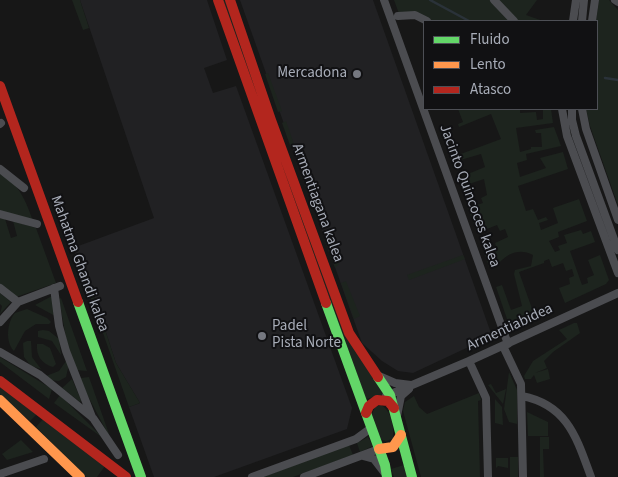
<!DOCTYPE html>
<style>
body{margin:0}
#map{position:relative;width:618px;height:477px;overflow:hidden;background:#171717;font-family:"Source Sans 3",sans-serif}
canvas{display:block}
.legend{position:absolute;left:423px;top:20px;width:175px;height:90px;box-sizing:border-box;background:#111113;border:1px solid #4d4f55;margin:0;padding:6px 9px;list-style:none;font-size:15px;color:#a8adb8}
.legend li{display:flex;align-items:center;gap:10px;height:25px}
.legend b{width:25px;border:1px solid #4d4f55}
</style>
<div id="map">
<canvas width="618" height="477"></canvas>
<ul class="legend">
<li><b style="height:6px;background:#63d668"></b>Fluido</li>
<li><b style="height:6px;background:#ff974d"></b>Lento</li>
<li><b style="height:6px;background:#b3261e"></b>Atasco</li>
</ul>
</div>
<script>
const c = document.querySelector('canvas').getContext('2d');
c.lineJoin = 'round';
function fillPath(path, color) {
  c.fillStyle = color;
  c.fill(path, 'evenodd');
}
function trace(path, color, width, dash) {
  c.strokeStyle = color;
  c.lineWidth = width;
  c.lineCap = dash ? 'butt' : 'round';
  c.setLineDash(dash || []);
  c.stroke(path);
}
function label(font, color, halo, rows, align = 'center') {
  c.font = font + ' "Source Sans 3",sans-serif';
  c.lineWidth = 4;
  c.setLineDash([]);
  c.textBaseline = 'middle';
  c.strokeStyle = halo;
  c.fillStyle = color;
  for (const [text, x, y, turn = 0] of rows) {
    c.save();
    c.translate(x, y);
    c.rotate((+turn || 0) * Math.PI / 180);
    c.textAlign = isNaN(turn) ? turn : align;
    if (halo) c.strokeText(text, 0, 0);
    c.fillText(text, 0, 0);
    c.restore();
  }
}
fillPath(new Path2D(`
 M80 0H207L227 60 204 68 213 93 236 86 352 408 347 429 214 477H154L129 407 140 403 116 363 88 278 84 279 73 248 154 218Z
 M240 0H373L492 336 413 373 398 371 382 361 362 343Z`), '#212123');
fillPath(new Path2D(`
 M72 0H80L89 28 83 30Z
 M222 0H226L340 319 385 394 366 399Z
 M394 0H537L526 15 543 21H424L413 17 401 19Z
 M599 0H609L618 10V205L590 126 586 109H597L596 21Z
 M268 73 282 111 278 112 265 74Z
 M458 109H520V113L536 112 537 120 543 119V109H551L553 123 516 128 520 152 531 149V147H542L541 133H536L535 130 554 127 561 146 526 154 527 160 517 163 520 177 546 168 540 158 563 152 568 169 518 186 526 211 533 209 538 220 546 217 548 220 539 223 541 230 558 223 553 208 579 199 587 221 558 232 559 237 549 241 555 252 560 250 558 246 567 243 564 235 581 230 583 234 591 231 595 242 570 251 582 285 588 283 587 278 594 275 588 260 600 255 609 280 606 284 565 303 559 288 570 284 569 278 574 276 572 269 566 271 563 263 552 267 549 259 544 261V263L519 272 535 317 516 325 508 322 496 287 502 285 511 310 522 306 514 274 515 270 531 266 533 255C520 248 508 253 499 263L495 260 489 267 481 244 483 243 485 250 494 247 495 250 497 249 495 243 508 237 505 229 500 231 497 225 477 233 468 208 483 203 481 198 487 195 484 179 469 184 468 180 465 182 463 176 485 167 481 154 457 161 458 168 454 169 450 158 501 139 491 114 459 127 458 124 463 122Z
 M286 121 295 147 291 148 282 123Z
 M0 172C19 184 26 201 33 221L0 211Z
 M302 177 309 179 321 213 318 220Z
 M0 218 5 219 11 238 17 236 13 221 36 228 56 283 16 297 0 285Z
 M327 238 330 239 339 264 335 268 324 239Z
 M463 255 465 259 409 280 407 275Z
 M88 278 116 363 140 403 129 407 84 279Z
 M346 281 360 316 354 319 341 283Z
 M0 293 11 302 0 314 2 306 0 304Z
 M52 296 55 316 35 305Z
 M61 298 87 371 76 370 67 343 59 299Z
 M27 309 47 318 51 322 49 324H36L25 331 14 351C5 342 7 322 15 313Z
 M574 323H577L580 333 553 352 544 361 547 368 535 373 548 369 550 379 537 383 534 375 531 379H525L524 376 533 361 567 339 559 330Z
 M43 330 49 331 59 339 61 355 52 341 38 337V331Z
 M27 341H31L32 357 41 369 31 366 24 357 23 343Z
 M37 344H43L50 348 56 364 53 367C42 364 36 356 37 344Z
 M0 357 52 389 49 399 0 362Z
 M66 361 69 364 66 377 59 381 48 380 46 376 59 371Z
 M509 372 517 390V424L509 422 504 409Z
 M89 377 109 434H108L80 381 81 378Z
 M72 379 81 400 80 402 62 388Z
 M491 384 496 393 506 389 503 404 488 385Z
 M0 386 37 414 30 421 0 395Z
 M479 393 481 400 478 401 480 477H421L403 411 405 402 414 396 419 407 427 414Z
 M60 395 103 438 54 403Z
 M495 399 502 407 503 425 495 423Z
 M381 405C392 411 394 427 393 439L386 441 379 439 372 414 375 407Z
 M527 412 548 422V436H528Z
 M43 419 105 466 97 477H86L36 427Z
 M368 437 373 446 360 452 357 443Z
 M540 437H549V449H543L544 477H540Z
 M21 440 33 452 7 460 2 454Z
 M349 445 353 455 293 477H262Z
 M510 457H518V477H510Z
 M496 458H508V468L498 466 496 468Z
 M404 465 407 477H394L391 469Z`), '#1d241e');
trace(new Path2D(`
 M430 0 469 21
 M605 78 618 80`), '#2a3239', 2.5);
trace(new Path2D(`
 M384 0 508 344
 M494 0 514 21
 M615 0 618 2
 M398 16 415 15 427 21
 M573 21 576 0
 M582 21 584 0
 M592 21 595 0
 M562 109 567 136 618 273
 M572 109V120L576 136 618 250
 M582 109 586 129 618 220
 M0 124 1 123
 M0 169 24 188
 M0 214 37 224
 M0 288 18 302 60 286
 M54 288 59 326 66 351 92 417
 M0 322 18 302
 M503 346 521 384 523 477
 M0 352 40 375 93 418 118 455
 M469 361 486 398 488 477
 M379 376 395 383 411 385
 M386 396 469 361 618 293
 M522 396C568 405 577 439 591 477
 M397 416 401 396 409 389
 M363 456 374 459 384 472
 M0 474 44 459
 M252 477 356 439 371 428
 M304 477 379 449`), '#4b4c50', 8);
trace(new Path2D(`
 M78 302 141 477
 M326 303 385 465 387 477
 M378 377 390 395 412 477`), '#63d668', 10);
trace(new Path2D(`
 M0 400 80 477
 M379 449 393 447 401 435`), '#ff974d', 10);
trace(new Path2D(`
 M218 0 326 303
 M230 0 271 120 349 333 378 377
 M0 86 78 302
 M0 381 126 477
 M366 413 369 406 377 400 388 401 394 408`), '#b3261e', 10);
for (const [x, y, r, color] of [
 [357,74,5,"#757880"],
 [262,336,5,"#757880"]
]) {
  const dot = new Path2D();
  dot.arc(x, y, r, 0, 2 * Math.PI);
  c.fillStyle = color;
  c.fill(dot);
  trace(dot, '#111113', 2);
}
label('15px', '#a8adb8', '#111113', [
 ["Mercadona",347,74],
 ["Padel",272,327,"left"],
 ["Pista Norte",272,344,"left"]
], 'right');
label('15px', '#a8adb8', '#111113', [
 ["Jacinto Quincoces kalea",469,196,70],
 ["Armentiagana kalea",317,203,70],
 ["Mahatma Ghandi kalea",79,264,70],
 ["Armentiabidea",510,328,-25]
]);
</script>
